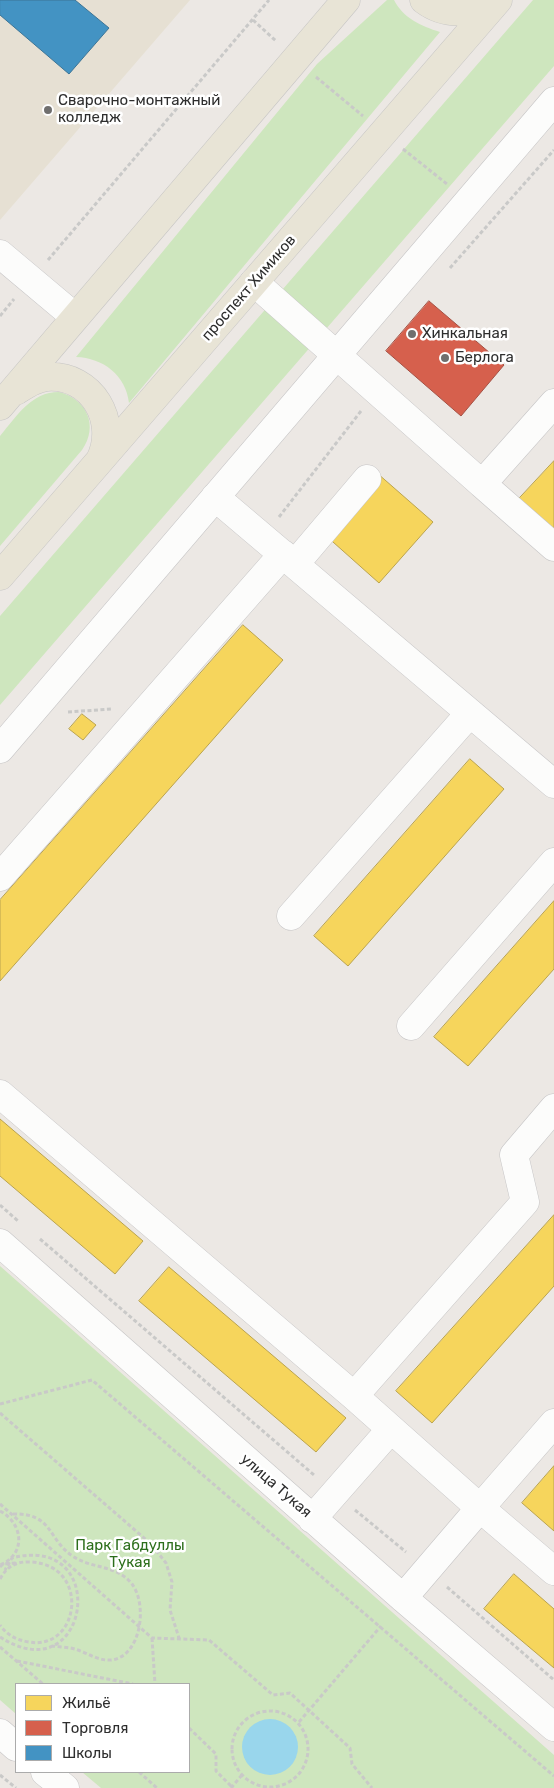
<!DOCTYPE html>
<meta charset="utf-8">
<style>
body{margin:0}
#map{position:relative;width:554px;height:1788px;overflow:hidden;background:#ece8e4;font-family:Rubik,sans-serif}
canvas{display:block}
.legend{position:absolute;left:15px;top:1683px;width:175px;height:90px;box-sizing:border-box;background:#fff;border:1px solid #ababab;margin:0;padding:6px 9px;list-style:none;font-size:15px;color:#2e2e2e}
.legend li{display:flex;align-items:center;gap:10px;height:25px}
.legend b{width:25px;border:1px solid #ababab}
</style>
<div id="map">
<canvas width="554" height="1788"></canvas>
<ul class="legend">
<li><b style="height:14px;background:#f6d55c"></b>Жильё</li>
<li><b style="height:14px;background:#d6604d"></b>Торговля</li>
<li><b style="height:14px;background:#4393c3"></b>Школы</li>
</ul>
</div>
<script>
const c = document.querySelector('canvas').getContext('2d');
c.lineJoin = 'round';
function fillPath(path, color) {
  c.fillStyle = color;
  c.fill(path, 'evenodd');
}
function trace(path, color, width, dash) {
  c.strokeStyle = color;
  c.lineWidth = width;
  c.lineCap = dash ? 'butt' : 'round';
  c.setLineDash(dash || []);
  c.stroke(path);
}
function label(font, color, halo, rows, align = 'center') {
  c.font = font + ' Rubik,sans-serif';
  c.lineWidth = 5;
  c.setLineDash([]);
  c.textBaseline = 'middle';
  c.strokeStyle = halo;
  c.fillStyle = color;
  for (const [text, x, y, turn = 0] of rows) {
    c.save();
    c.translate(x, y);
    c.rotate((+turn || 0) * Math.PI / 180);
    c.textAlign = isNaN(turn) ? turn : align;
    if (halo) c.strokeText(text, 0, 0);
    c.fillText(text, 0, 0);
    c.restore();
  }
}
fillPath(new Path2D(`
 M0 0H190L0 220Z`), '#e6e0d3');
fillPath(new Path2D(`
 M387 0H394C403 18 421 26 440 32L129 403C126 375 103 358 76 357L317 64Z
 M533 0H554V66L0 705V616Z
 M59 392C87 399 99 426 82 450L0 546V436C17 416 31 392 59 392Z
 M0 1266 554 1755V1788H101L82 1772H189V1684H16V1714L0 1700Z`), '#cee6be');
fillPath(new Path2D(`
 M242 1747a28 28 0 1 1 56 0a28 28 0 1 1-56 0Z`), '#99d6ec');
const homes = new Path2D(`
 M554 461V536L516 502Z
 M377 473 433 522 379 583 324 534Z
 M243 625 283 660 0 981V900Z
 M82 714 96 725 83 740 69 729Z
 M470 759 504 789 348 966 314 936Z
 M554 901V969L468 1066 434 1037Z
 M0 1119 143 1241 115 1274 0 1176Z
 M554 1215V1286L432 1423 396 1391Z
 M169 1267 346 1418 316 1452 139 1301Z
 M554 1466V1531L522 1503Z
 M514 1574 554 1609V1668L484 1609Z`);
fillPath(homes, '#f6d55c');
trace(homes, '#baa34e', 1);
const shops = new Path2D(`
 M429 301 504 365 461 416 386 351Z`);
fillPath(shops, '#d6604d');
trace(shops, '#a45144', 1);
const schools = new Path2D(`
 M0 0H75L109 28 69 74 0 15Z`);
fillPath(schools, '#4393c3');
trace(schools, '#3d7596', 1);
const minor = new Path2D(`
 M0 254 75 317
 M254 282 482 484 554 403
 M482 484 554 547
 M215 497 554 784
 M295 564 367 479
 M0 749 554 101
 M0 877 283 554
 M291 916 470 713
 M411 1026 554 862
 M0 1094 354 1396 480 1508 554 1423
 M0 1243 403 1598 554 1727
 M354 1396 525 1202 514 1155 554 1108
 M312 1519 391 1429
 M403 1598 480 1508 554 1571
 M0 1733 16 1747
 M45 1772 65 1788`);
const major = new Path2D(`
 M424 0C448 18 472 12 497 1
 M16 391C25 385 35 378 47 377 92 374 119 421 100 460
 M0 406 346 0
 M0 576 498 0`);
trace(minor, '#c5c4c5', 29);
trace(major, '#c6c5c4', 29);
trace(new Path2D(`
 M253 20 276 41
 M316 77 363 116
 M403 149 447 184
 M48 260 269 0
 M450 268 554 150
 M0 316 14 299
 M279 517 361 411
 M68 712 112 709
 M0 1205 18 1221
 M40 1239 314 1475
 M0 1404 92 1380 554 1776
 M0 1413 151 1544 166 1563 172 1582 170 1610 180 1641
 M0 1504 152 1638 209 1640 273 1695 290 1693 350 1748 352 1764 372 1788
 M355 1510 406 1552
 M0 1511C23 1523 27 1554 0 1565
 M13 1514C54 1513 47 1540 74 1557 93 1569 117 1565 132 1584 148 1605 141 1657 111 1660 99 1661 89 1654 78 1650 70 1647 60 1647 52 1646
 M0 1567 3 1564 16 1563
 M0 1579C7 1566 17 1561 31 1562 91 1565 80 1651 29 1642 16 1640 7 1635 0 1625
 M447 1587 554 1680
 M0 1637C90 1695 112 1532 12 1558L5 1570
 M152 1638 155 1684
 M0 1647 43 1684
 M17 1661 133 1684
 M232 1749a38 38 0 1 1 76 0a38 38 0 1 1-76 0Z
 M299 1722 381 1626
 M189 1728 216 1754V1771L233 1788
 M139 1772 157 1788
 M0 1775 16 1788
 M231 1788 242 1775`), '#c9c9c8', 3, [4, 2.5]);
trace(minor, '#fcfcfb', 28);
trace(major, '#e8e4d6', 28);
for (const [x, y, r, color] of [
 [48,110,5,"#706f6e"],
 [412,334,5,"#706f6e"],
 [445,358,5,"#706f6e"]
]) {
  const dot = new Path2D();
  dot.arc(x, y, r, 0, 2 * Math.PI);
  c.fillStyle = color;
  c.fill(dot);
  trace(dot, '#fff', 2);
}
label('15px', '#2e2e2e', '#fff', [
 ["Сварочно-монтажный",58,101],
 ["колледж",58,118],
 ["Хинкальная",422,334],
 ["Берлога",455,358]
], 'left');
label('15px', '#2e2e2e', '#fff', [
 ["проспект Химиков",249,288,-49],
 ["улица Тукая",276,1486,41]
]);
label('15px', '#2c6e1b', '#fff', [
 ["Парк Габдуллы",130,1546],
 ["Тукая",130,1563]
]);
</script>
